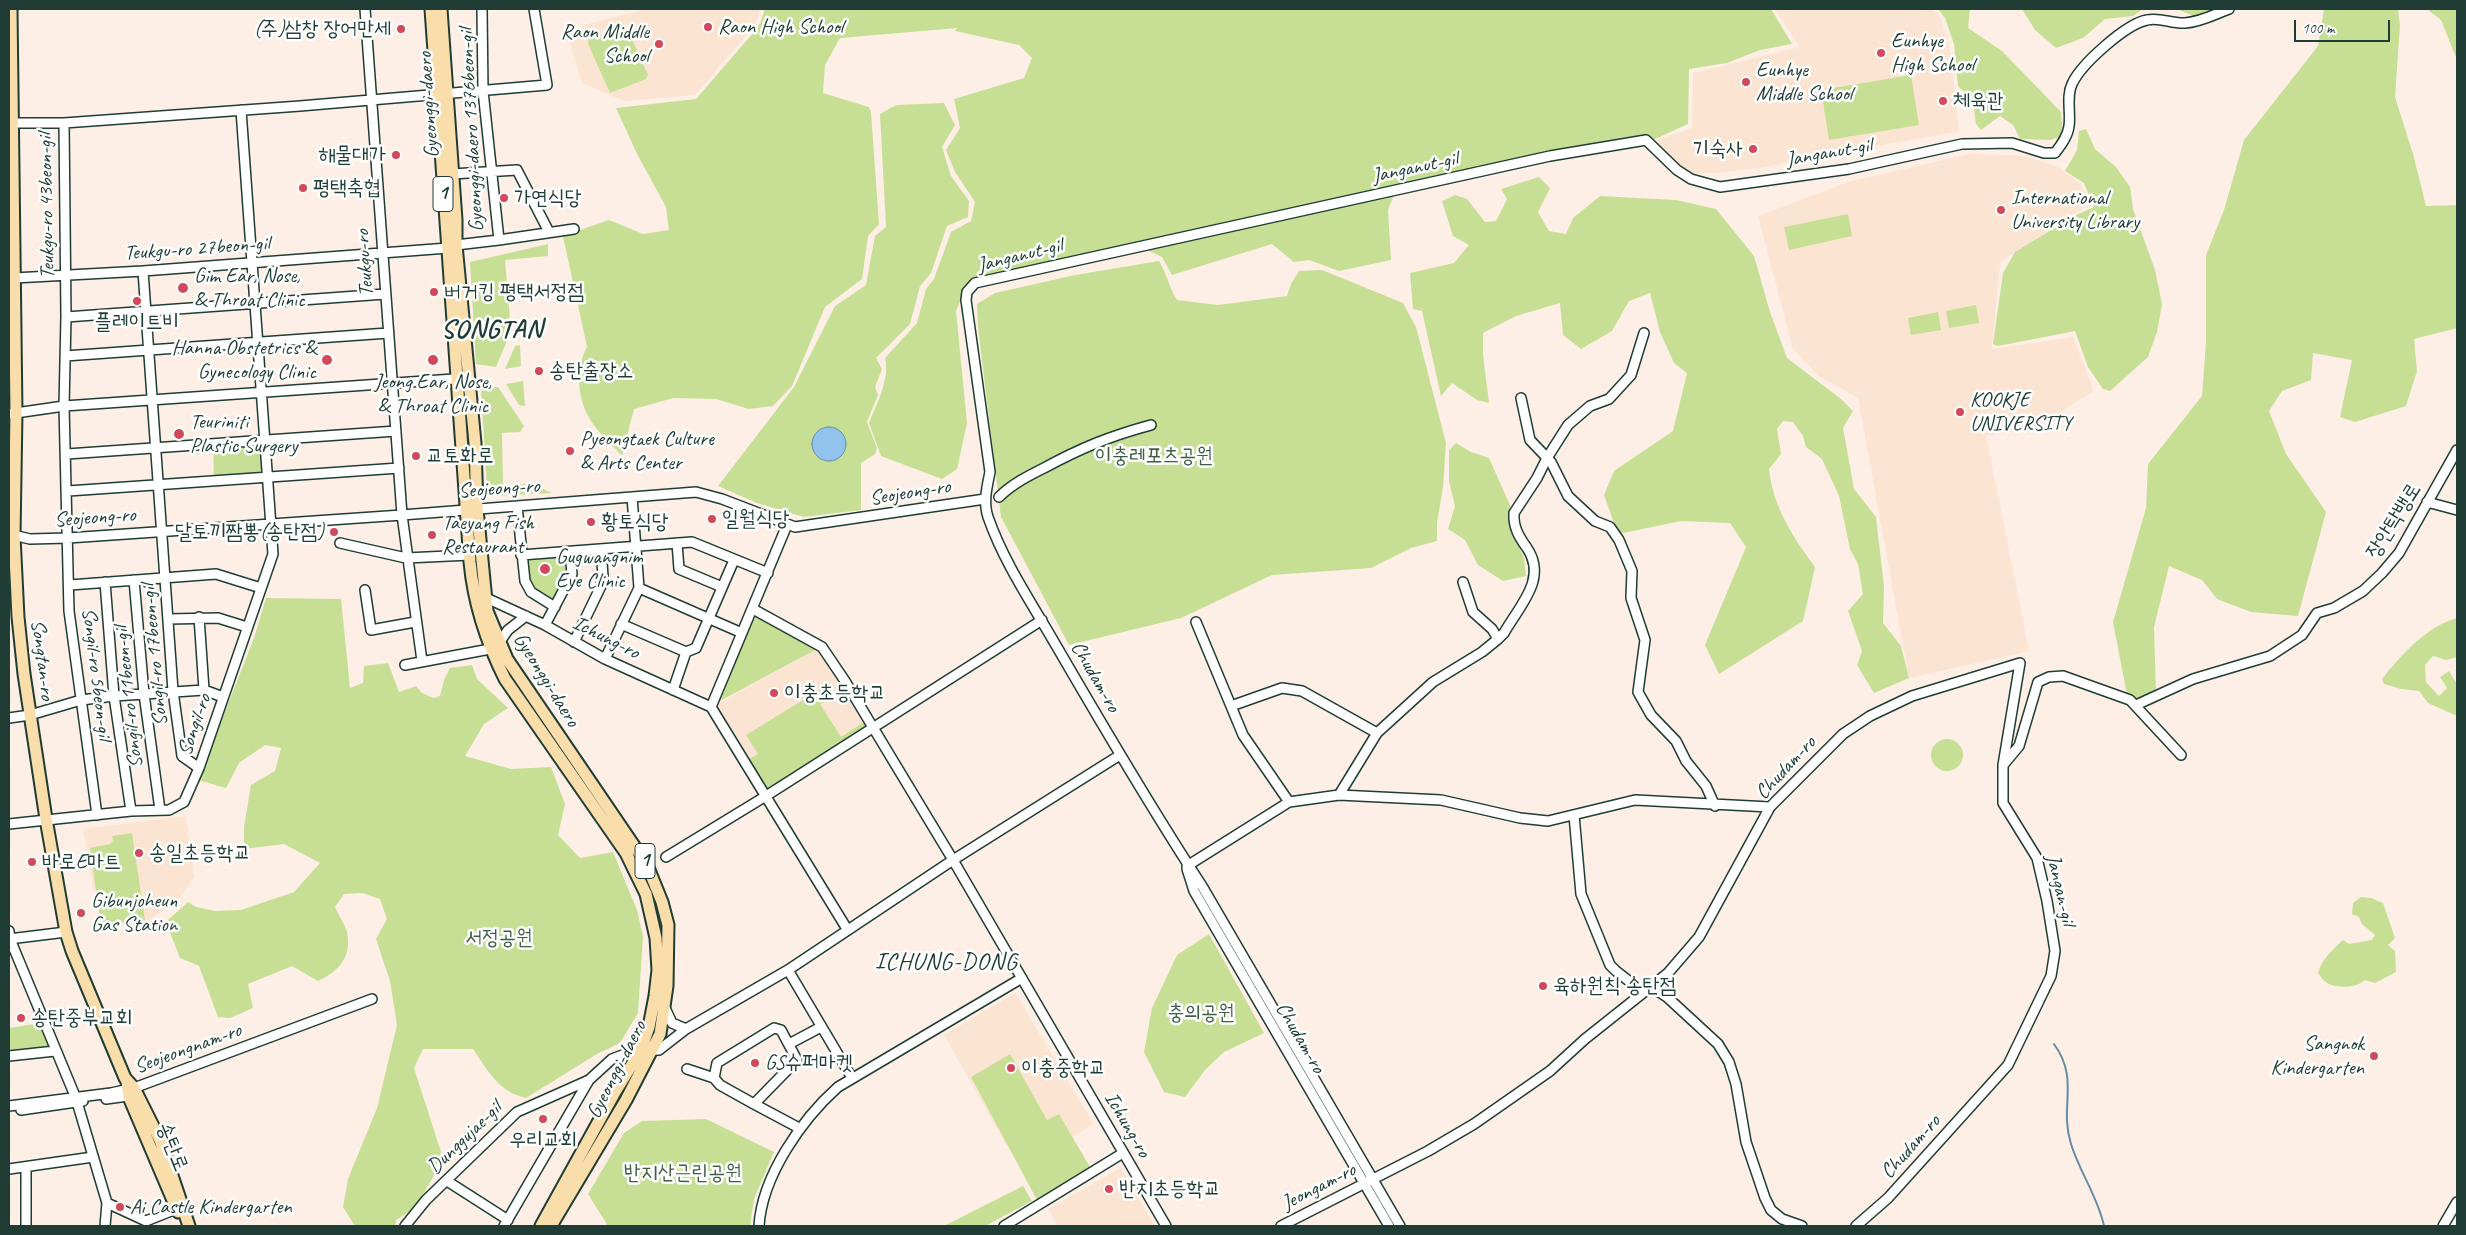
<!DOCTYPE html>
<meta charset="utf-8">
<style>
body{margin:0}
#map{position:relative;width:2466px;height:1235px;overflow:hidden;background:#fdefe5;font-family:Caveat,sans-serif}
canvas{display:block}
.frame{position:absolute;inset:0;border:10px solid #1f3d34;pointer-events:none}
.scale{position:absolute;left:2294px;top:20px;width:96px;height:22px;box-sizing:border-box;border:2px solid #1f3d34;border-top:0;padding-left:6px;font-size:15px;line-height:18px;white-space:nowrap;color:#1f3d34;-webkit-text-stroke:4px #fff;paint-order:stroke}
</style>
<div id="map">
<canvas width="2466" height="1235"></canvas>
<div class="frame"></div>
<div class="scale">100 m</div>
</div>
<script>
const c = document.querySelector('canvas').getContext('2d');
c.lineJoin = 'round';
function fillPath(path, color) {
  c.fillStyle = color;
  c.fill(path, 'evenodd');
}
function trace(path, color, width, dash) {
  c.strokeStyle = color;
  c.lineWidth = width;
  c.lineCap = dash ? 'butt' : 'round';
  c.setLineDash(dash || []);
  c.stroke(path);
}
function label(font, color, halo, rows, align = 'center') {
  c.font = font + ' Caveat,"Poor Story",sans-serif';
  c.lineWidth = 5;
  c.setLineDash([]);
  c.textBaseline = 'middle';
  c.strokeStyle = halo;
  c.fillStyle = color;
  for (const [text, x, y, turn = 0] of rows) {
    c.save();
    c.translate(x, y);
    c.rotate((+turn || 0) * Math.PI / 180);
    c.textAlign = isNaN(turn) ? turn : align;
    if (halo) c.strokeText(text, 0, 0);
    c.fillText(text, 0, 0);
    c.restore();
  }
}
fillPath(new Path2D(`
 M647 9H761L754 26 695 95 624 101 582 83 568 37 584 25Z
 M1775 9H1933L1941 19 1951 55 1959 131 1759 168 1718 173H1686L1654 144 1659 139 1692 128 1693 73 1800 47Z
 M1970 154 2027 156 2060 168 2080 184 2090 204 2000 262 1992 349 2073 337 2094 391 2036 427 1986 436 2029 651 1909 678 1858 398 1817 375 1793 349 1758 216 1848 182Z
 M817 649 867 728 767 790 716 705Z
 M186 816 194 877 178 900 145 923 100 930 83 829Z
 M1015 993 1094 1124 1072 1137 1058 1114 1006 1145 944 1035Z
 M1121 1168 1155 1226H1058L1048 1209Z`), '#fce4d3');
fillPath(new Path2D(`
 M765 9H1771L1792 44 1760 50 1727 63 1689 69 1688 124 1653 140 1551 157 1395 192 1388 210 1391 260 1339 271 1309 260 1294 262 1272 244 1172 275 1162 257 1138 246 968 282 956 311 967 423 957 469 942 479 881 456 869 423C877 403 890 379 885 358L917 323 926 289 934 279 951 232 971 221 975 202 955 172 946 150 960 128 954 99 1024 78 1032 58 1019 45 955 31 957 28 840 38 825 65 823 93 869 107 871 112 879 224 868 236 862 279 825 307 792 386 773 406 749 409 716 399 673 398 634 409 622 456C611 444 594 429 587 414 577 393 576 367 587 347L563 236 609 220 643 234 669 230 666 207 637 154 616 108 696 99 759 26Z
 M1938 9H1970L1968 28 2002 51 2061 112 2063 135 2051 140 2020 139 2013 125 2000 116 1981 130 1976 124 1973 101 1958 86 1954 44 1945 18Z
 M2022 9H2143L2133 16 2105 19 2083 38 2056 48 2035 30Z
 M2177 9H2216L2196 17Z
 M2324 9H2398L2400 26 2395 97 2413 154 2426 206 2457 205V328L2414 339 2417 371 2406 406 2355 422 2340 417 2352 360 2313 353 2311 380 2282 391 2269 411 2286 454 2326 512 2298 616 2251 612 2217 599 2202 580 2169 566 2154 627 2156 694 2144 701 2127 695 2113 622 2146 508 2148 464 2202 396 2206 341V255L2224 210 2244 140 2318 46Z
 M2427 9H2457V60L2441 20Z
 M626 26 648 75 646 79 610 93 588 44 589 39Z
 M1911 75 1919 125 1829 140 1821 90Z
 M944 103 955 125 942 147 951 176 969 201 968 217 947 226 931 273 920 286 910 324 876 358 882 369 875 387 878 395 867 422 877 448 875 454 861 463V510L804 517 757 503 718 486 794 387 835 306 866 285 875 236 886 227 880 114 896 105Z
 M2086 129 2095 149 2116 167 2130 187 2133 209 2155 270 2162 304 2157 332 2148 357 2110 391 2103 389 2088 367 2075 331 1998 346 1993 344 2003 273 2015 252 2074 216 2094 207 2084 183 2065 171 2077 150 2079 131Z
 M1539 177 1550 188 1538 212 1549 231 1566 234 1573 218 1600 196 1676 200 1716 209 1754 256 1770 312 1787 358 1841 399 1853 411 1843 428 1854 489 1876 517 1884 587 1883 623 1901 646 1909 678 1874 693 1857 665 1862 651 1848 611 1863 594 1858 564 1850 549 1839 496 1822 459 1806 447 1803 436 1793 422 1783 421 1777 429 1781 454 1769 469C1773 507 1793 537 1815 567L1803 621 1719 674 1705 645 1746 547 1730 523 1681 521 1618 534 1604 495 1614 471 1673 431 1687 373 1674 363 1660 332 1650 293 1629 301 1612 331 1581 349 1563 335 1560 303 1516 316 1483 333V355L1489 403 1477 400 1452 383 1441 396 1422 311 1413 309 1410 273 1454 263 1469 245 1453 236 1442 201 1455 195 1467 199 1485 222 1496 221 1507 199 1501 189Z
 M1848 214 1852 236 1789 250 1784 227Z
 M548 244V256L505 260 511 331 496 367 476 364 470 262Z
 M1159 261C1167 274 1169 287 1177 300L1218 305 1287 296 1291 284 1299 271 1322 270 1403 303 1416 327 1446 443 1443 487 1437 523V541L1411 548 1371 568 1272 575 1181 618 1069 645 1001 517 978 327 977 304 995 293 1075 275Z
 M1976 305 1979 323 1949 328 1946 311Z
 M1938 312 1941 330 1911 335 1908 318Z
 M520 345 521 366 505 369 515 346Z
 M523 381 525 406 519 405 506 384Z
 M498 387 524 426 520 432 502 433 503 485 532 484 552 493 491 496 487 488 481 388Z
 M1456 443 1471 452 1489 458 1510 505 1509 523 1524 558 1526 576 1503 581 1478 565 1465 540 1448 529 1455 506 1449 481V450Z
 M260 444 263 469 256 477 214 478 213 446Z
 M567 554 569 572 555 600 530 585 525 556Z
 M266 598 341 599 350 688 363 683 364 666 388 663 399 692 416 686 422 693 433 698 440 696 444 680 450 668 472 665 477 679 508 708 484 724 465 756 511 769 551 767 565 804 558 835 580 858 613 852 637 910 643 936 638 1013 620 1043 597 1054 526 1098C499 1092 488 1071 473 1049H423L414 1068 441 1152 433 1177 415 1208 396 1220 395 1226H355L343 1207 348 1179 377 1108 397 1025 390 981 376 939 387 919 380 899 362 893 344 894 335 907C338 915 345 924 347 932 352 957 339 971 318 981L292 966 248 984 253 1008 230 1018 218 1017 199 966 180 958 169 930 168 920 188 902 196 907 215 911 241 910 294 892 320 863 284 844 244 849V827L251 785 275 771 281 748 265 745 239 763 226 788 198 780 254 638Z
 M754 615 817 649 720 701Z
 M2457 618V657L2446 660 2433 656 2425 665 2426 682 2439 696 2447 688 2440 677 2449 671 2457 684V716L2428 703 2419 691 2401 689 2384 684 2382 679C2401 655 2427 626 2457 618Z
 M821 689 827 700 820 704 841 737 864 722 867 728 767 790 749 759 758 754 746 735Z
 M1931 755a16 16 0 1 1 32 0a16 16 0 1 1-32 0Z
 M132 833 145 920 101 926 90 848 110 844 113 841 112 836Z
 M2361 897 2371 898 2383 903 2395 938 2388 945 2395 951 2396 972 2375 983 2365 980C2356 988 2338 989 2327 983 2324 981 2320 976 2318 973 2322 959 2332 950 2343 940L2349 944 2372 940 2375 935 2362 924 2359 917 2352 914 2353 903Z
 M1209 934 1264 1033 1224 1052 1205 1070 1185 1097 1164 1092 1144 1052 1152 1008 1177 955Z
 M41 1023 52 1049 9 1054V1028Z
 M1010 1054 1047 1120 1059 1114 1091 1169 1037 1200 971 1077Z
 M706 1119 774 1152 754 1199 750 1226H608L588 1194 624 1133 642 1121Z
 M1023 1186 1032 1201 985 1226H944Z`), '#c7df95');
const water = new Path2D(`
 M812 444a17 17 0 1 1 34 0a17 17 0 1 1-34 0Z`);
fillPath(water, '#92c2ee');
trace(water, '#648da4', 1);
trace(new Path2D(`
 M2054 1044C2080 1080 2059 1106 2071 1144 2080 1173 2098 1197 2104 1226`), '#648da4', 2);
const minor = new Path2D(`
 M365 9 402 515 422 661
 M9 123H64L300 106 547 85 534 9
 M64 123 66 317 64 406 69 611 97 815
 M452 174 517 170 549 232
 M499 240 574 229
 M456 245 499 240 483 91 482 9
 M143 271 173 691 182 756 199 768
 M14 278 143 271 448 248
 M66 317 385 294
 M65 356 388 333
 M1521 398 1530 440 1551 462 1568 496 1595 521 1610 527 1619 540 1632 571 1631 598 1645 640 1638 692 1651 715 1676 741 1686 761 1706 786 1715 806
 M9 414 64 406 468 378
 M67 454 396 431
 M68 491 399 468
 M999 497C1012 484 1028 476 1044 468 1081 448 1110 436 1151 425
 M2427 502 2457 510
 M517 506 525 581 531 592 555 607
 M9 534 30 539 68 538 402 515 696 492 722 499 795 527 985 499
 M340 543 406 558 470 555
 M677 543 679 569 722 587
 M521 555 692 542 768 573
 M134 580 144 694 160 810
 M105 582 114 696 131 811
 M70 585 216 574 261 588
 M639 588 742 633
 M365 590 371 630 415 622
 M482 596 545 625 605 659 711 707 847 929
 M753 609 822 647 845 681 953 860 1166 1226
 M199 617 204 690
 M168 619 218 618 247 627
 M1196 622 1243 735 1289 802
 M621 624 686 652
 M545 625 572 574 570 552
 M1498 639 1504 633C1519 606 1548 579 1527 548 1519 537 1513 527 1514 513L1537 478 1547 458 1568 425 1590 406 1609 399 1631 375 1644 333
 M574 642 601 586 603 576 601 550
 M499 643 508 630 526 616
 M605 659 639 588 632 497
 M405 665 490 649
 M673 690 686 652 696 648 734 560
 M2136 705 2193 679 2270 656 2302 635 2317 613 2334 608 2363 591 2382 573 2399 553 2457 450
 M1231 706 1282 688 1302 691 1377 733 1339 795
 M711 707 787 525
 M9 718 30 715 81 700 114 696 204 690 223 697
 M1377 733 1433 682 1482 652 1498 639 1492 629 1473 612 1463 582
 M2004 764 2019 746 2038 682 2049 677 2063 676 2130 700 2181 755
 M1574 815 1581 894 1610 965 1616 971 1643 992
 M9 824 131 811 169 810 184 802 199 768 273 554 241 110
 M666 857 766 796 1042 620
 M1187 866 1289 802 1339 795 1441 800 1520 818 1548 821 1635 800 1770 807
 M1187 869 1194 891 1389 1226
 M9 931 10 939 75 1096
 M9 939 66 932
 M788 970 852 1078
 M1650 986 1667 997 1718 1044 1729 1062 1736 1084 1746 1142 1765 1198 1771 1210 1782 1219 1802 1226
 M665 1008 672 1023 686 1029
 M774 1028 781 1030 797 1060 754 1104 720 1085 714 1078 717 1063Z
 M789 1044 821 1027
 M9 1056 55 1051
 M687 1069 714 1078
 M106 1099 135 1095
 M77 1102 107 1203 146 1221
 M754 1104 799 1128
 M9 1106 111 1093 134 1088 372 999
 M21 1110 83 1101
 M26 1167V1226
 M9 1169 93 1157
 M447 1181 508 1220
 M146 1221 181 1207
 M105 1226 107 1203
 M405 1226 426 1200 517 1112 589 1080 612 1059 633 1051 659 1050 686 1029 788 970 953 860 1120 755
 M504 1226 589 1080
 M759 1226C762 1176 802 1119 838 1087L1022 978
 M1004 1226 1123 1153
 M1281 1226 1428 1151 1474 1124 1550 1071 1585 1039 1668 973 1699 937 1770 807 1843 734 1870 716 1912 696 2020 663 2003 765V803L2037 858 2047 901 2055 951 2051 976 2008 1065 1888 1198 1856 1226
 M1400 1226 1202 886C1151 808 1104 728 1057 647 1033 605 1004 563 988 517 983 502 987 487 990 472L966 300 967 292 975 283 1550 156 1646 140 1677 170 1691 179 1720 187 1849 169 1962 144 2012 143 2044 153H2055C2061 145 2068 136 2069 126 2071 113 2066 96 2072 84 2081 64 2126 24 2147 20 2160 17 2172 24 2185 23 2201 22 2215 14 2229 9
 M2443 1226 2457 1202`);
const major = new Path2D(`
 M11 9 16 413 14 536 18 617 24 674 46 819 66 932 72 951 125 1078 134 1088 160 1140 189 1226
 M431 9 470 562C474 605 486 641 505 679L626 853 646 894 656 938 658 970 655 996 649 1027 641 1050 615 1092 541 1226
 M441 9 456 220V245L475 443 477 509 487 611 507 659 647 865 662 902 668 925 667 986 660 1034 626 1100 551 1226
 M127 1082 129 1097 178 1212`);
trace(minor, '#1f3d34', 12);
trace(major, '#1f3d34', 15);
trace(minor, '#fff', 9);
trace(major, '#f9deab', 11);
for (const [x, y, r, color] of [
 [708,27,5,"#d1495b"],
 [401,29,5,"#d1495b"],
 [659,44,5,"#d1495b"],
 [1881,53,5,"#d1495b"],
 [1746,82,5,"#d1495b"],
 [1943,101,5,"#d1495b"],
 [1753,149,5,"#d1495b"],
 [396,155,5,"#d1495b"],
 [303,188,5,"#d1495b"],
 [504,198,5,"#d1495b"],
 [2001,210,5,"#d1495b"],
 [183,288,6,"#d1495b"],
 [434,292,5,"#d1495b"],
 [137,301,5,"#d1495b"],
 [327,360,6,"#d1495b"],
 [433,360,6,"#d1495b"],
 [539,371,5,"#d1495b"],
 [1960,412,5,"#d1495b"],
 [179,434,6,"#d1495b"],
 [570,451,5,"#d1495b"],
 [416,456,5,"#d1495b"],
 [712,519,5,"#d1495b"],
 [591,522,5,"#d1495b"],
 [334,532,5,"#d1495b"],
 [432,535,5,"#d1495b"],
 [545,569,6,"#d1495b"],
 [774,693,5,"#d1495b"],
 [139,853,5,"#d1495b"],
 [32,862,5,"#d1495b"],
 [81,913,5,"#d1495b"],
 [1543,986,5,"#d1495b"],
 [21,1018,5,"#d1495b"],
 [2374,1056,5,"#d1495b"],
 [755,1063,5,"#d1495b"],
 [1011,1068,5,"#d1495b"],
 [543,1119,5,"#d1495b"],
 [1109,1189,5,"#d1495b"],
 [120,1207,5,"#d1495b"]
]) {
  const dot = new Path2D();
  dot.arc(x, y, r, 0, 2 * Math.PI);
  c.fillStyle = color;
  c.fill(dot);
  trace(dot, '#fff', 2);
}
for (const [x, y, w] of [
 [443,194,20],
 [645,861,20]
]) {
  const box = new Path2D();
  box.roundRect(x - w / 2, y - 17.5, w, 35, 4);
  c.fillStyle = '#fff';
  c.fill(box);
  trace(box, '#1f3d34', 1);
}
label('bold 20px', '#1f3d34', null, [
 ["1",443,194],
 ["1",645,861]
]);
label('21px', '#1f3d34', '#fff', [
 ["Raon High School",718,27],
 ["(주)삼창 장어만세",391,29,"right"],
 ["Raon Middle",649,32,"right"],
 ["School",649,56,"right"],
 ["Eunhye",1891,41],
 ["High School",1891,65],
 ["Eunhye",1756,70],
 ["Middle School",1756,94],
 ["체육관",1953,101],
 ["기숙사",1743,149,"right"],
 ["해물대가",386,155,"right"],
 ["평택축협",313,188],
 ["가연식당",514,198],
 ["International",2011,198],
 ["University Library",2011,222],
 ["Gim Ear, Nose,",194,276],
 ["& Throat Clinic",194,300],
 ["버거킹 평택서정점",444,292],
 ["플레이트비",137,322,"center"],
 ["Hanna Obstetrics &",316,348,"right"],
 ["Gynecology Clinic",316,372,"right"],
 ["송탄출장소",549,371],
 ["Jeong Ear, Nose,",433,382,"center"],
 ["& Throat Clinic",433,406,"center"],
 ["KOOKJE",1970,400],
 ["UNIVERSITY",1970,424],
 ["Teuriniti",190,422],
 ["Plastic Surgery",190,446],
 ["Pyeongtaek Culture",580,439],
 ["& Arts Center",580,463],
 ["교토화로",426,456],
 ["일월식당",722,519],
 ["황토식당",601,522],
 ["Taeyang Fish",442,523],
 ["Restaurant",442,547],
 ["달토끼짬뽕(송탄점)",324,532,"right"],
 ["Gugwangnim",556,557],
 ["Eye Clinic",556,581],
 ["이충초등학교",784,693],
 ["송일초등학교",149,853],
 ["바로E마트",42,862],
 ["Gibunjoheun",91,901],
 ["Gas Station",91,925],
 ["육하원칙 송탄점",1553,986],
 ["송탄중부교회",31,1018],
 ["Sangnok",2364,1044,"right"],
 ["Kindergarten",2364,1068,"right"],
 ["GS슈퍼마켓",765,1063],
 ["이충중학교",1021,1068],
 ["우리교회",543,1140,"center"],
 ["반지초등학교",1119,1189],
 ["Ai Castle Kindergarten",130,1207]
], 'left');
label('21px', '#1f3d34', '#fff', [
 ["Gyeonggi-daero",429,105,-94],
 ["Gyeonggi-daero 1376beon-gil",472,130,-93],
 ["Janganut-gil",1829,153,-10],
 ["Janganut-gil",1415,168,-12],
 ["Teukgu-ro 43beon-gil",47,206,-91],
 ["Teukgu-ro 27beon-gil",197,249,-4],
 ["Janganut-gil",1020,256,-14],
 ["Teukgu-ro",365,263,-94],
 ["Seojeong-ro",499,489,-4],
 ["Seojeong-ro",910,493,-9],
 ["Seojeong-ro",95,518,-4],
 ["장안탁뱅로",2394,521,-58],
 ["Ichung-ro",606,638,27],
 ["Songil-ro 17beon-gil",155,655,-95],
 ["Songtan-ro",42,660,83],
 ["Songil-ro 5beon-gil",96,674,83],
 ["Chudam-ro",1095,677,60],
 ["Gyeonggi-daero",546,680,58],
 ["Songil-ro 11beon-gil",129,697,-96],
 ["Songil-ro",195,725,-71],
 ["Chudam-ro",1786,768,-47],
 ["Jangan-gil",2060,890,77],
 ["Chudam-ro",1300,1038,60],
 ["Seojeongnam-ro",188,1049,-20],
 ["Gyeonggi-daero",617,1070,-63],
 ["Ichung-ro",1127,1125,60],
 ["Dunggujae-gil",465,1138,-44],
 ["송탄로",172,1147,68],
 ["Chudam-ro",1911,1147,-48],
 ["Jeongam-ro",1319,1187,-27]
]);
label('21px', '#415d47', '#fff', [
 ["이충레포츠공원",1154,456],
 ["서정공원",499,938],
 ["충의공원",1201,1013],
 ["반지산근린공원",683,1173]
]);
c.letterSpacing = '1px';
label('24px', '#1f3d34', '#fff', [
 ["ICHUNG-DONG",946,963]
]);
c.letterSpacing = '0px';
c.letterSpacing = '1px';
label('bold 26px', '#1f3d34', '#fff', [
 ["SONGTAN",492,330]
]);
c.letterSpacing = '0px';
</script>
